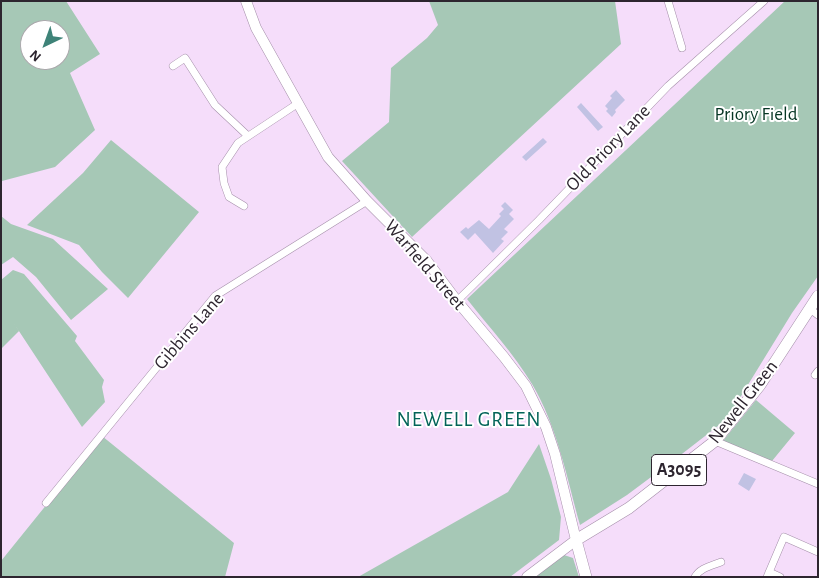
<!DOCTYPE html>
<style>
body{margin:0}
#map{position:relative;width:819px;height:578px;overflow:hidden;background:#f5ddfa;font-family:"Alegreya Sans",sans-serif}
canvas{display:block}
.frame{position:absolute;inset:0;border:2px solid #2d252f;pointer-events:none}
.north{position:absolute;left:20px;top:20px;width:50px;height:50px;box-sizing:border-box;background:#fff;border:1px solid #aba8ac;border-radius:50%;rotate:222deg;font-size:14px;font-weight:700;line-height:20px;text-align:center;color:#2d252f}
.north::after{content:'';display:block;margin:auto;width:18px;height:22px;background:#3e8378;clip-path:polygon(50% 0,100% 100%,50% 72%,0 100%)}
</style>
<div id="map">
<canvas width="819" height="578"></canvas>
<div class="frame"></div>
<div class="north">N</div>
</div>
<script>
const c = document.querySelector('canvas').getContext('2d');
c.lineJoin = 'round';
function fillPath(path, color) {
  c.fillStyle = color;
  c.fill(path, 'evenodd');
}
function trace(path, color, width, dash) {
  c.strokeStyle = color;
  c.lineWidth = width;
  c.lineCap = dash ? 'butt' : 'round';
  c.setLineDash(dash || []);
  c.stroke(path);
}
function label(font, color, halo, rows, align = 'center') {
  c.font = font + ' "Alegreya Sans",sans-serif';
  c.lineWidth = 4;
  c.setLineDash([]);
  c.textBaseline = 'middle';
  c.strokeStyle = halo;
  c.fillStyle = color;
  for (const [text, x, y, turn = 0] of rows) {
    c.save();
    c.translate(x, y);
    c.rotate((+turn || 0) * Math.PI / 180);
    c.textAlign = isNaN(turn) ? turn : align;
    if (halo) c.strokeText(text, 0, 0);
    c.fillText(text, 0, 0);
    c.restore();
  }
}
fillPath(new Path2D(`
 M1 1H66L100 54 70 73 95 130 55 167 2 181ZM30 30H60V60H30Z
 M429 1H615L621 44 412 237 342 161 389 122 391 68 427 38 438 25Z
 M785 1H818V276L792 313 727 419 678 457 627 495 580 525C567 478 557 426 532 384 514 354 489 327 467 299Z
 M111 140 199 212 128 298 102 272 79 245 27 225 83 173Z
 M1 216 11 224 53 239 108 289 71 320 36 277 13 257 1 265Z
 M13 270 24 274 77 336 75 341 104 380 102 387 105 402 82 427 13 322 19 331 1 349V280Z
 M756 400 795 433 772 461 722 442Z
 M102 436 234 543 225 577H1V561Z
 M539 444 551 479 561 517 559 540 510 577H358L508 492Z
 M564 555 573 558 579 577H533Z`), '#a6c8b6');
fillPath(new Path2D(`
 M616 90 625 100 615 110 616 112 612 117 606 111 608 109 605 106 612 98 610 96Z
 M581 103 603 127 598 131 577 107Z
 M543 138 547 142 526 161 522 157Z
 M505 202 513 210 509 214 514 219 504 229 508 232 501 239 504 241 493 253 475 233 468 240 460 232 466 227 468 229 479 220 489 229 501 216 499 214 504 209 501 206Z
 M744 473 756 479 749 491 738 484Z`), '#c1c2e3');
const street = new Path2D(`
 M668 1 682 48
 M173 66 185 58 215 105 248 136
 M244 206 229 197 224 183 222 167 238 143 297 104
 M457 301 539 220 668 86 764 1
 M810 309 818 315
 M815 375 818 371
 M715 441 818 484
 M46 503 215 296 367 201
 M769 572 780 577
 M695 577C700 568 711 566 721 562
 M767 577 784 537 818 552`);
const secondary = new Path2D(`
 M246 1 256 28 328 157 367 201 427 261 457 301 504 357 526 386 546 427 555 454 576 540 527 577`);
const primary = new Path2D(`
 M586 577 576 540 629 508 715 441 760 385 818 296`);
trace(street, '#a48ea9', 8);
trace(secondary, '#a48ea9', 11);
trace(primary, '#a48ea9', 12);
trace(street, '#fff', 7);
trace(secondary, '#fff', 10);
trace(primary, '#fff', 11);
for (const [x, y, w] of [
 [679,470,55]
]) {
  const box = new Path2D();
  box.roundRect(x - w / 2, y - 15.5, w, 31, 4);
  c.fillStyle = '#fff';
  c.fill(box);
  trace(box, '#2d252f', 1);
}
label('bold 18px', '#2d252f', null, [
 ["A3095",679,470]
]);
label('19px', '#063624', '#fff', [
 ["Priory Field",756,114]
]);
label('19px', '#2d252f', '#fff', [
 ["Old Priory Lane",608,148,-46],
 ["Warfield Street",425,265,49],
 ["Gibbins Lane",189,331,-49],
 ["Newell Green",743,402,-52]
]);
c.letterSpacing = '1px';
label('21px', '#036459', '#fff', [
 ["NEWELL GREEN",469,420]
]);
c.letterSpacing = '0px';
</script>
